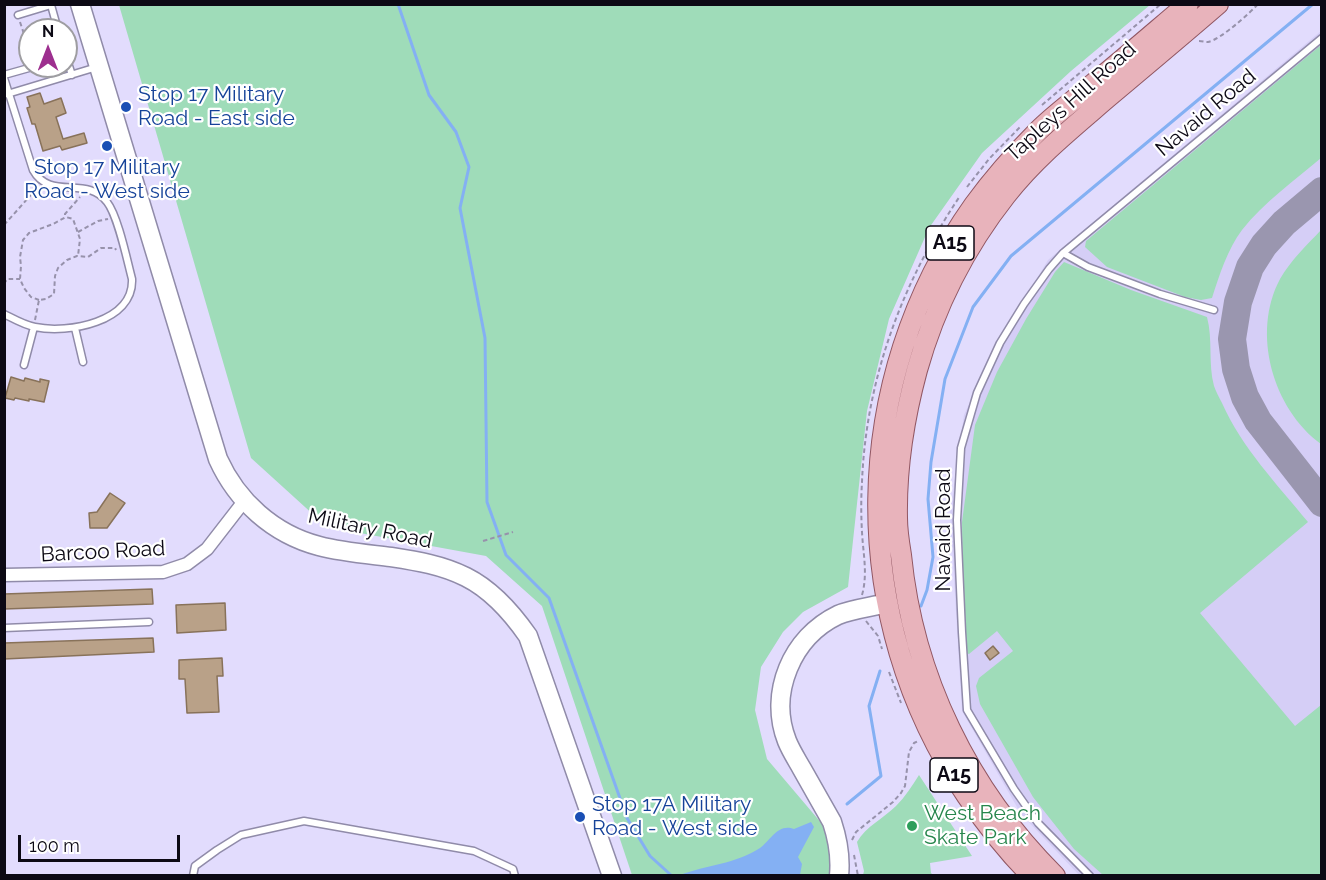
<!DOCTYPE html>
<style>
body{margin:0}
#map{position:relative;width:1326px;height:880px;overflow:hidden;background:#e2dcfd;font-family:Raleway,sans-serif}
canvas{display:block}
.frame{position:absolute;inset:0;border:6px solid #0c0914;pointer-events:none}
.north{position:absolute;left:18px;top:18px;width:60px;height:60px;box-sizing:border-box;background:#fff;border:2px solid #9e9da1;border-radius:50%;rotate:0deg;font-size:16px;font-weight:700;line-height:24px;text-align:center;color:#0c0914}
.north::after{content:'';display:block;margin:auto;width:21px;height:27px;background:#9d2f8f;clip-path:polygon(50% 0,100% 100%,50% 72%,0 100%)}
.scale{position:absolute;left:18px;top:835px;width:162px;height:27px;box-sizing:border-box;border:3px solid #0c0914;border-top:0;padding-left:8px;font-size:18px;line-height:21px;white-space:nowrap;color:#0c0914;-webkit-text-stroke:4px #fff;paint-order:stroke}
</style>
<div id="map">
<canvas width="1326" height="880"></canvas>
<div class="frame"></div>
<div class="north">N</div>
<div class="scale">100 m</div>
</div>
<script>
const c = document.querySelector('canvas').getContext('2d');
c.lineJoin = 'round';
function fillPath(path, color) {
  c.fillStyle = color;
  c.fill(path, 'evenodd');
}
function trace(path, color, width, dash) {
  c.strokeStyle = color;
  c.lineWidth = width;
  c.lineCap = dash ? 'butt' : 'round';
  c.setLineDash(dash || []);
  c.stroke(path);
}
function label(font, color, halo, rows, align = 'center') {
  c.font = font + ' Raleway,sans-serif';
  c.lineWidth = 4.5;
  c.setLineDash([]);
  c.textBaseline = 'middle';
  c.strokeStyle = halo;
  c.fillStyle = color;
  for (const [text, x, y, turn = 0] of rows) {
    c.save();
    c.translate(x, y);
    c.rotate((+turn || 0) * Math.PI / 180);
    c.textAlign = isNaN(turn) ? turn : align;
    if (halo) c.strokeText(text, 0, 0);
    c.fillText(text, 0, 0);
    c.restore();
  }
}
fillPath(new Path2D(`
 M1321 31V875H1079L1021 814 962 711 950 513 964 415 994 349 1048 260Z`), '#d5cef6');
fillPath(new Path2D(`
 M119 5H1150L1071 71 982 153 929 228 889 319 867 411 848 587 803 612 783 632 761 667 755 710 767 759 823 825 833 862 830 875H632L542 606 486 556 327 527 251 458Z
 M1321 45V158C1294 181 1264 202 1242 230 1228 248 1219 276 1212 298L1201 300 1185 297 1107 267 1085 247 1086 241Z
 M1321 230V444C1273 409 1251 333 1280 279 1291 260 1307 245 1321 230Z
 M1064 262 1131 290 1207 317C1213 339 1208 364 1214 386 1216 392 1219 397 1222 403 1242 448 1277 484 1308 522L1200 613 1295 726 1321 705V875H1103L1074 849 1033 797 980 704 976 686 979 678 1013 651 997 631 969 654 966 653 963 590 962 522 975 425 997 372 1026 319 1055 272Z
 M919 775 972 856 930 863 931 873 933 875H863L864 871 857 842C866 826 883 819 896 806 905 797 912 786 919 775Z`), '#9fdcb9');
fillPath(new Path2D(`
 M811 822 814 827 798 857 802 864 800 875H680C706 865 736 864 760 848 771 840 778 823 794 829Z`), '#84b0f3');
trace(new Path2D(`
 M398 4 429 95 456 132 469 167 460 208 485 338 487 502 506 555 549 598 627 818 650 856 672 876
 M921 606 927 590 933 557 928 499 931 462 945 379 973 307 1011 256 1313 4
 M847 804 881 776 869 706 880 671`), '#84b0f3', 3);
trace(new Path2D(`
 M1322 191 1284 223 1264 245 1250 267 1238 302 1232 339 1236 369 1245 397 1258 421 1322 503`), '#9a96af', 28);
const building = new Path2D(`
 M40 93 44 104 61 98 66 113 56 117 63 139 84 133 87 143 62 150 60 146 43 151 35 124H32L27 108 30 107 27 97Z
 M11 377 24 381 25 378 40 382V379L49 381 44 402 29 399V401L15 398 14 400 5 398Z
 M110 493 125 503 107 528H90L89 513 97 512Z
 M152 589 153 604 4 609V594Z
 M225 603 226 630 177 633 176 605Z
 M153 638 154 652 4 659V643Z
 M993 646 999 653 990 660 985 653Z
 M222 658 223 676H217L219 712 187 713 185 679H179V660Z`);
fillPath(building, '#b9a188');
trace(building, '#88725a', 1.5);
const lane = new Path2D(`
 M18 15 51 5 58 30
 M25 40 30 38
 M66 57 72 75
 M4 75 36 66
 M4 78 33 170C50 201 87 175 107 202 118 216 127 260 132 279 134 322 68 334 35 327 24 325 14 319 4 314
 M4 95 97 67
 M1063 253 1088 267 1160 294 1214 310
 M75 328 83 362
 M24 365 34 327
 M4 628 149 622
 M193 876 195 866 217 850 241 835 304 821 474 851 513 869 515 876
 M1090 876 1038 823 1014 789 967 710 962 632 957 520 961 448 977 393 1000 343 1024 304 1049 269 1063 253 1322 38`);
const street = new Path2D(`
 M4 575 163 572 187 564 207 549 245 500`);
const secondary = new Path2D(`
 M80 4 218 459C237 501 273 534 319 546 342 552 367 554 391 557 417 561 442 565 466 577 492 590 512 613 528 636L612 876
 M839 876C841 856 838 840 832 822 822 804 812 787 802 769 797 760 791 751 787 741 768 693 792 637 838 615 852 609 872 607 887 603`);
const primary = new Path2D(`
 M1032 876C1008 852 986 824 967 796 846 617 849 381 974 205 993 179 1015 154 1038 131 1055 114 1075 100 1093 84 1125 58 1156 31 1188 4
 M1055 876C968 790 913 676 901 555 899 543 897 530 897 518 896 468 904 418 917 370 935 306 965 247 1006 195 1035 158 1071 129 1107 98 1144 67 1181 36 1218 4`);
trace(lane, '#908ba9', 9);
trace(street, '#908ba9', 15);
trace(secondary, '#908ba9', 21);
trace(primary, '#915763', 22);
trace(new Path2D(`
 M20 22 24 34
 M1199 41C1202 41 1205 42 1208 42 1220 40 1250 13 1258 4
 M1042 105 1161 4
 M967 187 989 159 1021 126
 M65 215V214L80 197
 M4 225 38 187
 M78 232 98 221 108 219
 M4 284 7 279H20
 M39 300 31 297 24 288 20 279 21 266 20 257 23 240 29 233 53 224 66 217 73 219 80 239 78 256
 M35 320 39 300 46 299 54 294 55 276 58 268 67 260 77 256 88 257 101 248H115L116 250
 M483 541 513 532
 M862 595C868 574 863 553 862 532 861 515 861 498 862 482 866 378 903 281 960 196
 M866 621 878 636 882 649
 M889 672 901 703
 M852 840 856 832 893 802 901 793 905 786 909 752 914 743 918 741
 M854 855 858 876`), '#9792ab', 2, [4.5, 3]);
trace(lane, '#fff', 6);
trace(street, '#fff', 12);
trace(secondary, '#fff', 18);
trace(primary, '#e8b3bb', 20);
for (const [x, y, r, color] of [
 [126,107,6,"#1a4fb4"],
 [107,146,6,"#1a4fb4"],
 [580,817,6,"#1a4fb4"],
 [912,826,6,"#2e9e5b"]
]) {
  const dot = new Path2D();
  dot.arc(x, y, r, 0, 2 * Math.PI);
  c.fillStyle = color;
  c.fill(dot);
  trace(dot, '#fff', 2);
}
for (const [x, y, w] of [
 [950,243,48],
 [954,775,48]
]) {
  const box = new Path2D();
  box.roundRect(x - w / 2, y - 17, w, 34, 4.5);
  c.fillStyle = '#fff';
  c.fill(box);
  trace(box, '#0c0914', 1.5);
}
label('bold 20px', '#0c0914', null, [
 ["A15",950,243],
 ["A15",954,775]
]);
label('21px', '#164399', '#fff', [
 ["Stop 17 Military",138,95],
 ["Road - East side",138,119],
 ["Stop 17 Military",107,168,"center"],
 ["Road - West side",107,192,"center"],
 ["Stop 17A Military",592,805],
 ["Road - West side",592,829]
], 'left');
label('21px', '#0c0914', '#fff', [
 ["Tapleys Hill Road",1071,102,-42],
 ["Navaid Road",1206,113,-40],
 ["Military Road",370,529,12],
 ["Navaid Road",944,530,-90],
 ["Barcoo Road",103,552,-3]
]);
label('21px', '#27864d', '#fff', [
 ["West Beach",924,814],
 ["Skate Park",924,838]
], 'left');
</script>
